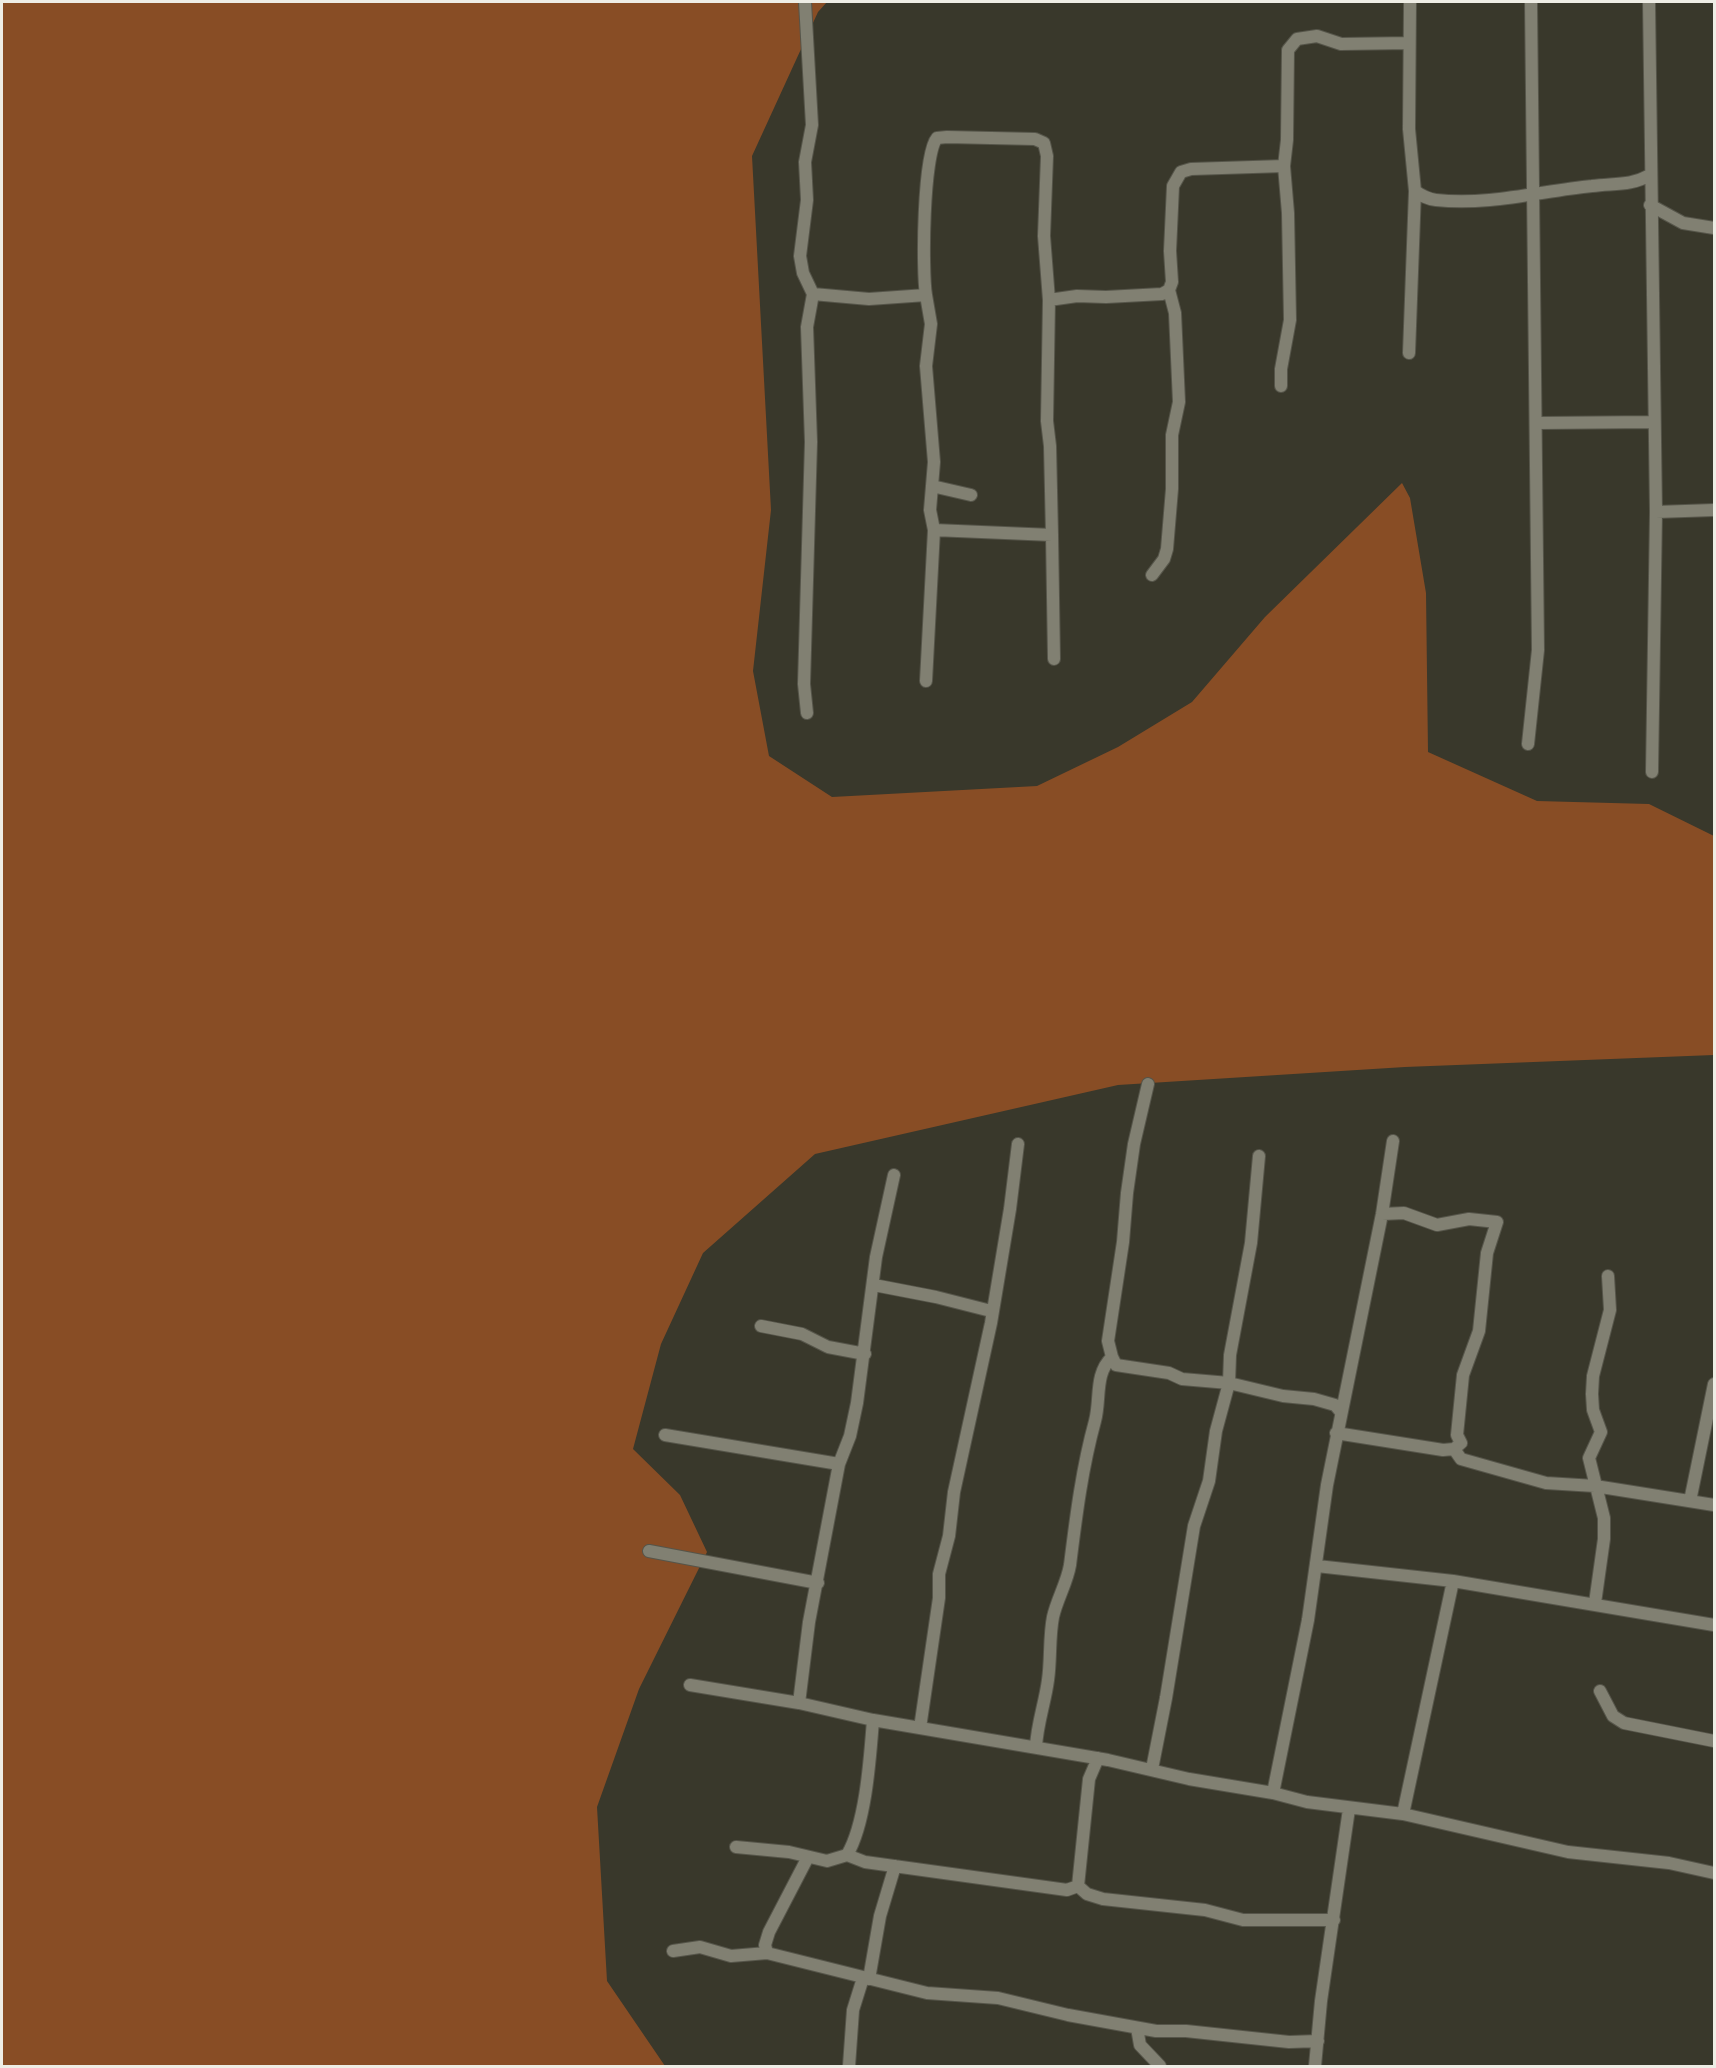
<!DOCTYPE html>
<style>
body{margin:0}
#map{position:relative;width:1716px;height:2068px;overflow:hidden;background:#39382b;font-family:Figtree,sans-serif}
canvas{display:block}
.frame{position:absolute;inset:0;border:3px solid #eeede5;pointer-events:none}
</style>
<div id="map">
<canvas width="1716" height="2068"></canvas>
<div class="frame"></div>
</div>
<script>
const c = document.querySelector('canvas').getContext('2d');
c.lineJoin = 'round';
function fillPath(path, color) {
  c.fillStyle = color;
  c.fill(path, 'evenodd');
}
function trace(path, color, width, dash) {
  c.strokeStyle = color;
  c.lineWidth = width;
  c.lineCap = dash ? 'butt' : 'round';
  c.setLineDash(dash || []);
  c.stroke(path);
}
fillPath(new Path2D(`
 M2 2H827L818 12 752 156 771 510 753 671 769 756 832 797 1037 786 1118 747 1192 702 1265 617 1402 483 1410 498 1426 593 1428 752 1537 801 1649 804 1714 836V1055L1405 1067 1118 1085 815 1154 703 1253 661 1344 633 1449 680 1495 707 1552 639 1689 597 1807 607 1981 665 2066H2Z`), '#884d25');
const street = new Path2D(`
 M805 2 812 125 805 162 807 200 800 256 803 273 813 294
 M1649 2 1656 512 1652 772
 M1415 191C1422 196 1427 199 1436 200 1488 206 1541 191 1592 186 1613 183 1631 186 1650 175
 M1650 205 1683 223 1714 228
 M926 295 931 324 926 366 934 462 930 510 934 530 926 681
 M1049 300 1077 296 1106 297 1162 294 1169 290 1172 282 1170 251 1173 186 1181 172 1191 169 1284 166
 M1409 353 1415 191 1409 129 1410 2
 M1281 386V369L1290 320 1288 213 1284 166 1287 140 1288 50 1297 39 1317 36 1341 44 1409 43
 M1537 423 1654 422
 M932 486 971 495
 M1656 512 1714 510
 M1052 535 1054 659
 M1152 575 1164 559 1167 549 1172 489V435L1179 402 1175 313 1169 290
 M807 713 804 684 811 442 807 327 813 294 869 299 926 295C922 271 923 154 937 138L947 137 1035 139 1044 143 1047 156 1044 236 1049 300 1047 421 1050 446 1052 535 934 530
 M1528 744 1538 650 1531 2
 M1382 1214 1404 1213 1437 1225 1469 1219 1497 1222 1487 1253 1479 1331 1463 1375 1457 1435 1461 1443 1454 1449
 M874 1285 936 1297 991 1311
 M761 1326 802 1334 828 1347 865 1354
 M1112 1357 1108 1341 1123 1242 1127 1193 1134 1144 1148 1084
 M1336 1433 1443 1450 1454 1449 1461 1459 1546 1483 1595 1486 1714 1505
 M665 1435 839 1464
 M1690 1501 1714 1384
 M649 1551 818 1583
 M1317 1566 1453 1581 1714 1625
 M1595 1603 1604 1539V1518L1589 1458 1601 1432 1593 1410 1592 1394 1593 1376 1610 1310 1608 1276
 M690 1685 799 1703 873 1720 1108 1760 1189 1779 1273 1793 1307 1802 1403 1814 1568 1852 1669 1863 1714 1873
 M1600 1691 1613 1716 1624 1723 1714 1741
 M799 1703 809 1622 839 1464 850 1436 857 1403 876 1257 894 1175
 M920 1728 939 1598V1574L949 1536 954 1492 991 1323 1010 1209 1018 1144
 M1036 1747C1037 1724 1045 1703 1048 1680 1051 1660 1049 1637 1053 1617 1057 1599 1067 1583 1070 1565 1076 1517 1082 1468 1095 1421 1101 1399 1094 1374 1112 1357L1116 1365 1169 1373 1182 1379 1229 1383 1283 1396 1314 1399 1335 1405 1340 1411
 M1152 1769 1166 1698 1194 1526 1209 1481 1216 1431 1229 1383 1230 1355 1251 1243 1259 1156
 M1273 1793 1308 1620 1327 1485 1382 1214 1393 1141
 M1403 1814 1453 1581
 M736 1847 789 1852 827 1861 847 1855C866 1823 870 1758 873 1720
 M847 1855 865 1862 1067 1890 1078 1886
 M1078 1886 1087 1894 1103 1899 1205 1910 1243 1920H1334
 M1078 1886 1089 1779 1098 1758
 M673 1951 700 1947 731 1956 767 1953 927 1993 998 1998 1068 2015 1156 2031H1186L1289 2042 1318 2041
 M767 1953 765 1945 769 1932 808 1857
 M869 1979 880 1916 895 1866
 M1137 2028 1140 2045 1160 2066
 M849 2066 853 2010 863 1978
 M1315 2066 1321 2001 1349 1809`);
trace(street, '#56554a', 14);
trace(street, '#818072', 12);
</script>
